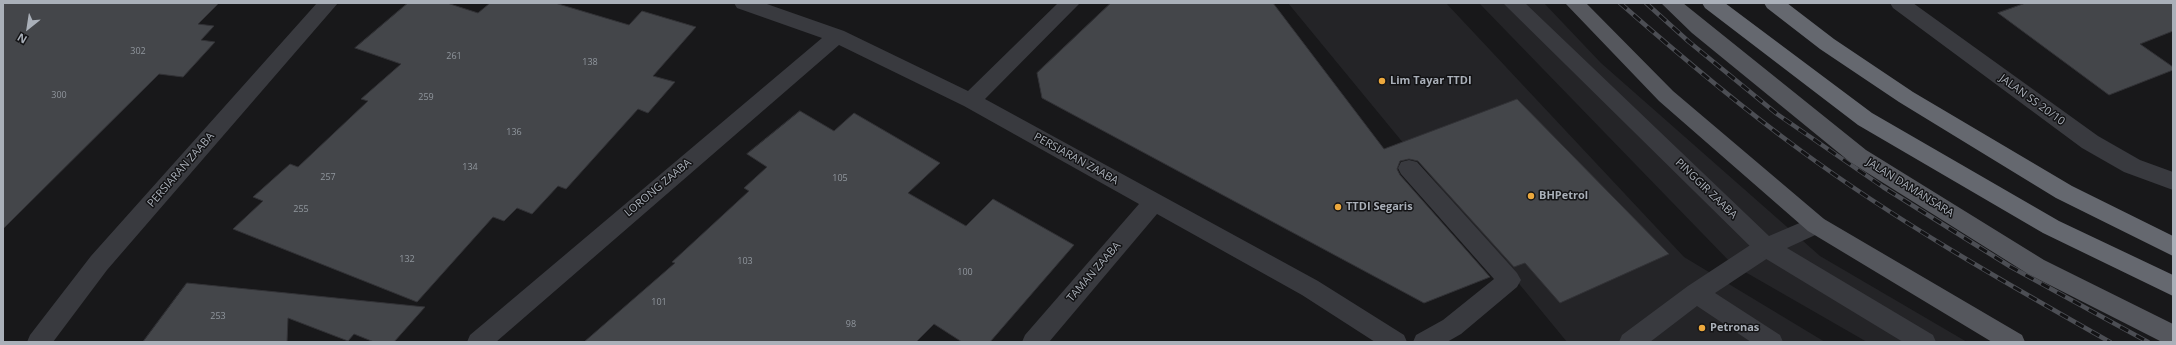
<!DOCTYPE html>
<style>
body{margin:0}
#map{position:relative;width:2176px;height:345px;overflow:hidden;background:#18181a;font-family:"Open Sans",sans-serif}
canvas{display:block}
.frame{position:absolute;inset:0;border:4px solid #aab0b9;pointer-events:none}
.north{position:absolute;left:8px;top:8px;width:40px;height:40px;-webkit-text-stroke:3px #131315;paint-order:stroke;rotate:210deg;font-size:11px;font-weight:700;line-height:16px;text-align:center;color:#aab0b9}
.north::after{content:'';display:block;margin:auto;width:14px;height:18px;background:#aab0b9;clip-path:polygon(50% 0,100% 100%,50% 72%,0 100%)}
</style>
<div id="map">
<canvas width="2176" height="345"></canvas>
<div class="frame"></div>
<div class="north">N</div>
</div>
<script>
const c = document.querySelector('canvas').getContext('2d');
c.lineJoin = 'round';
function fillPath(path, color) {
  c.fillStyle = color;
  c.fill(path, 'evenodd');
}
function trace(path, color, width, dash) {
  c.strokeStyle = color;
  c.lineWidth = width;
  c.lineCap = dash ? 'butt' : 'round';
  c.setLineDash(dash || []);
  c.stroke(path);
}
function label(font, color, halo, rows, align = 'center') {
  c.font = font + ' "Open Sans",sans-serif';
  c.lineWidth = 3;
  c.setLineDash([]);
  c.textBaseline = 'middle';
  c.strokeStyle = halo;
  c.fillStyle = color;
  for (const [text, x, y, turn = 0] of rows) {
    c.save();
    c.translate(x, y);
    c.rotate((+turn || 0) * Math.PI / 180);
    c.textAlign = isNaN(turn) ? turn : align;
    if (halo) c.strokeText(text, 0, 0);
    c.fillText(text, 0, 0);
    c.restore();
  }
}
fillPath(new Path2D(`
 M1288 3H1446L1684 257 1825 342H1567Z
 M1479 3H1544L1601 63 1820 256 1967 342H1867L1733 265Z`), '#242427');
const building = new Path2D(`
 M3 3H219L198 24 214 26 201 40 215 42 183 77 159 74 3 229Z
 M408 3H447L478 13 490 3H555L629 25 642 11 696 27 653 76 675 82 648 113 638 109 566 189 558 186 532 214 517 208 504 221 493 217 417 302 233 229 263 201 253 197 290 164 298 167 368 101 361 99 401 64 355 48Z
 M1111 3H1273L1384 149 1517 99 1669 254 1560 303 1525 263 1514 267 1418 161 1409 159 1400 161 1397 169 1400 175 1490 277 1424 303 1042 98 1037 73Z
 M2026 3H2173V31L2140 44 2173 67V70L2109 95 1998 13Z
 M800 111 834 131 854 113 940 163 908 193 966 226 993 199 1074 245 990 342H962L934 324 916 342H584L675 263 672 262 749 191 744 188 767 167 747 154Z
 M187 283 267 291 425 307 394 342H374L354 334 348 341 288 318 287 342H143Z`);
fillPath(building, '#44464a');
trace(building, '#323236', 1);
fillPath(new Path2D(`
 M1409 160 1417 162 1517 273 1521 280 1517 287 1461 334 1447 342H1413L1416 335 1443 320 1494 279 1401 174 1398 168 1401 162Z
 M1766 238 1774 240 1778 247 1774 254 1715 293 1780 335 1783 342H1751L1697 306 1650 342H1619L1622 335 1688 286 1758 240Z`), '#393a3f');
fillPath(new Path2D(`
 M317 3H338L107 270 53 342H27L30 335 91 256Z
 M734 3H764L844 31 968 91 1058 3H1080L985 99 1318 281 1404 335 1407 342H1375L1302 295 1157 214 1049 342H1022L1025 335 1139 204 964 106 839 45 496 342H467L470 335 822 38 737 8Z
 M1503 3H1525L1769 236 1816 216 1824 219 1827 225 1824 231 1787 248 1933 335 1936 342H1903L1758 254Z
 M1890 3H1913L2098 136 2140 160 2173 172V190L2124 172 2082 148 1893 8Z`), '#393a3f');
fillPath(new Path2D(`
 M1565 3H1586L1673 91 1824 219 2022 335 2025 342H1992L1808 231 1659 101Z
 M1661 3H1683L1866 150 2044 260 2173 324V342H2162L2028 274 1850 162 1692 33Z`), '#55575d');
fillPath(new Path2D(`
 M1702 3H1725L1872 113 2059 221 2173 275V296L2043 233 1858 125 1705 8Z
 M1764 3H1787L1834 39 1913 92 2072 186 2173 236V256L2056 198 1899 102 1820 49 1767 8Z`), '#65686f');
const rail = new Path2D(`
 M1620 3C1678 54 1737 104 1800 150 1898 222 2004 282 2110 342
 M1646 3 1688 41 1777 114 1883 187 2011 267 2148 342`);
trace(rail, '#4c4e54', 4.5);
trace(rail, '#131315', 3, [9]);
for (const [x, y, r, color] of [
 [1382,81,4,"#eca83d"],
 [1531,196,4,"#eca83d"],
 [1338,207,4,"#eca83d"],
 [1702,328,4,"#eca83d"]
]) {
  const dot = new Path2D();
  dot.arc(x, y, r, 0, 2 * Math.PI);
  c.fillStyle = color;
  c.fill(dot);
  trace(dot, '#131315', 1.5);
}
label('9px', '#90969d', null, [
 ["302",138,51],
 ["261",454,56],
 ["138",590,62],
 ["300",59,95],
 ["259",426,97],
 ["136",514,132],
 ["134",470,167],
 ["257",328,177],
 ["105",840,178],
 ["255",301,209],
 ["132",407,259],
 ["103",745,261],
 ["100",965,272],
 ["101",659,302],
 ["253",218,316],
 ["98",851,324]
]);
label('bold 11px', '#aab0b9', '#131315', [
 ["Lim Tayar TTDI",1390,81],
 ["BHPetrol",1539,196],
 ["TTDI Segaris",1346,207],
 ["Petronas",1710,328]
], 'left');
label('11px', '#aab0b9', '#131315', [
 ["JALAN SS 20/10",2032,100,36],
 ["PERSIARAN ZAABA",1076,159,29],
 ["PERSIARAN ZAABA",181,170,-49],
 ["LORONG ZAABA",658,188,-40],
 ["JALAN DAMANSARA",1910,188,32],
 ["PINGGIR ZAABA",1706,189,44],
 ["TAMAN ZAABA",1094,272,-49]
]);
</script>
